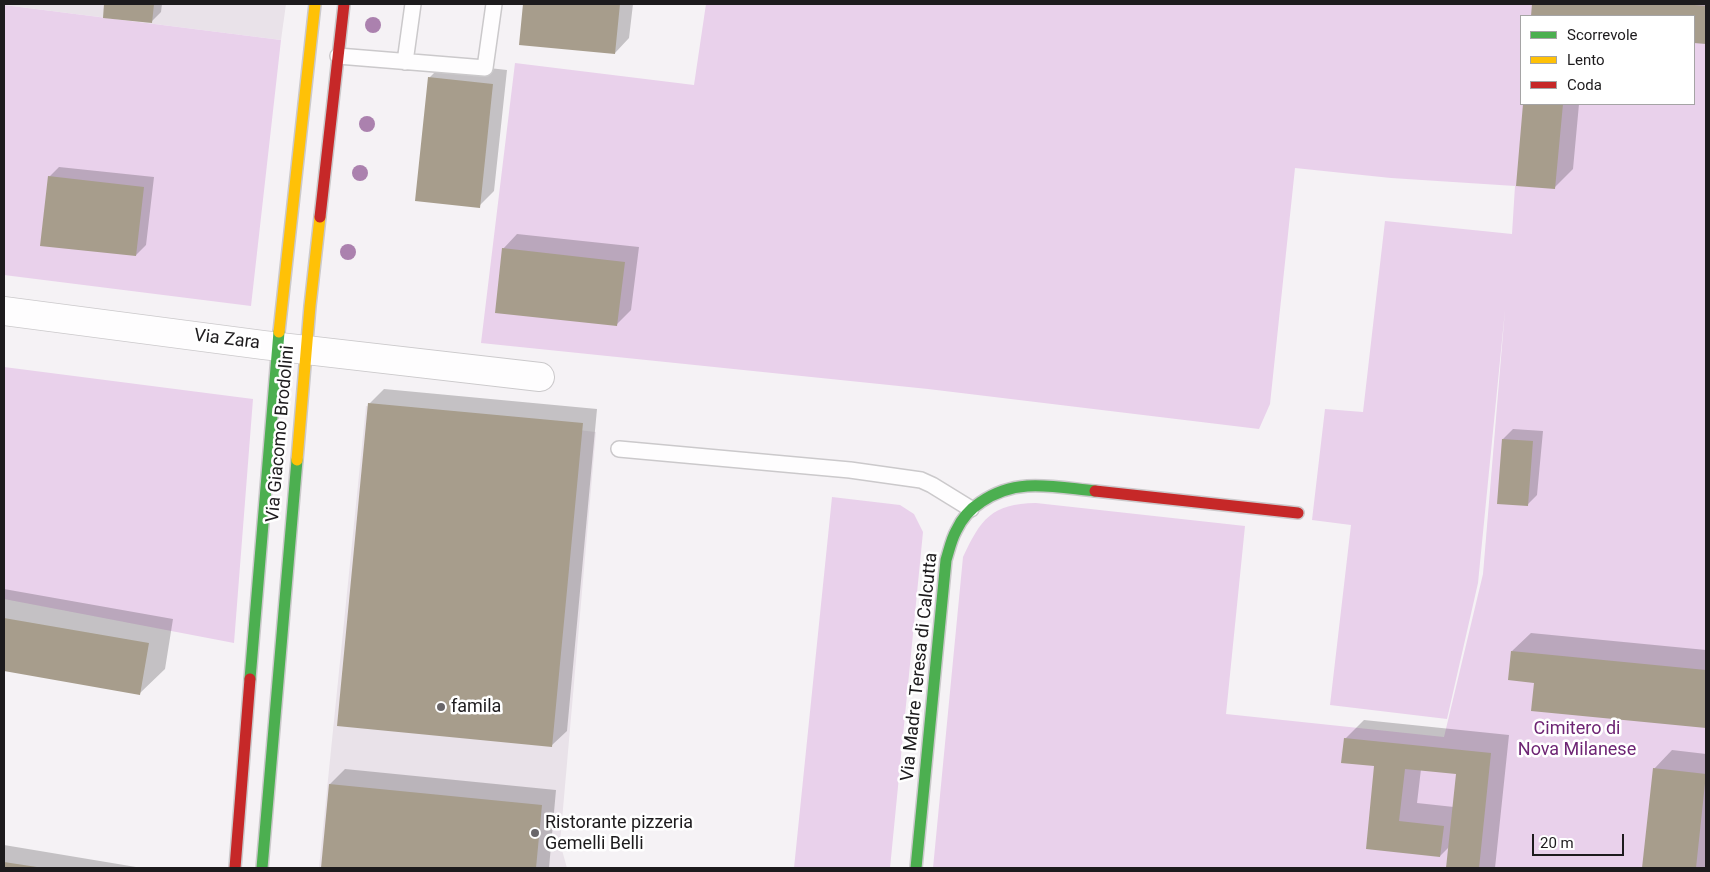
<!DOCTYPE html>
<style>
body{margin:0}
#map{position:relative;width:1710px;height:872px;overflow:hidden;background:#f5f2f5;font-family:Roboto,sans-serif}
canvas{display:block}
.frame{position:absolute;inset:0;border:5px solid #1d1b1d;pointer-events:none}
.legend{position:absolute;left:1520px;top:15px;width:175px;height:90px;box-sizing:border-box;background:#fff;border:1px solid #a5a4a5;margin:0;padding:6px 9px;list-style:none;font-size:15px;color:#1d1b1d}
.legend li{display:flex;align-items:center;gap:10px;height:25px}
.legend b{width:25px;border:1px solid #a5a4a5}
.scale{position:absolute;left:1532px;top:834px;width:92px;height:22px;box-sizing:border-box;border:2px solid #1d1b1d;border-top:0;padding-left:6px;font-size:15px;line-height:18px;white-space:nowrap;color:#1d1b1d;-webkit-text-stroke:4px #fff;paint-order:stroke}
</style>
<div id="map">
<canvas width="1710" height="872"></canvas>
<div class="frame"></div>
<ul class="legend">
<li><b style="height:6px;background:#4caf50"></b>Scorrevole</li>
<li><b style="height:6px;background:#ffc107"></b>Lento</li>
<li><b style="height:6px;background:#c62828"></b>Coda</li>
</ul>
<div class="scale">20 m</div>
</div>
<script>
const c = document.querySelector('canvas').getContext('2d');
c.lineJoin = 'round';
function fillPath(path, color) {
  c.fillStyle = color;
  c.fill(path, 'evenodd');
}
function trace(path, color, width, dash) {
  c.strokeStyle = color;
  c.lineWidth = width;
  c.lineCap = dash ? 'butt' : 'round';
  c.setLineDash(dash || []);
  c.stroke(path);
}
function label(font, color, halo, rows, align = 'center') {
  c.font = font + ' Roboto,sans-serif';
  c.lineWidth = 5;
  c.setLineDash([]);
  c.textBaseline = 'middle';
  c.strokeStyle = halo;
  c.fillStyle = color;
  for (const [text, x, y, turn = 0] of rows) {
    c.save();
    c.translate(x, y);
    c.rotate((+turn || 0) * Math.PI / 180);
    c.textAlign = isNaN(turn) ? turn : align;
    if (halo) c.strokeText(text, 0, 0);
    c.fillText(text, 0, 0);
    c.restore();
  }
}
fillPath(new Path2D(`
 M4 4H286L281 40 4 5Z
 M366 406 596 432 560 843 567 868H319Z`), '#e9e2e9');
fillPath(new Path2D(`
 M706 4H1706V868H933L963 557C981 519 991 504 1036 503L1245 526 1226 714 1444 737 1483 574 1505 310 1478 583 1447 719 1330 705 1351 525 1312 520 1325 409 1363 412 1385 221 1512 234 1515 186 1391 178 1295 168 1270 404 1259 429 928 389 481 343 515 63 694 85ZM1521 16H1694V104H1521Z
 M4 5 281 40 251 306 4 275Z
 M4 367 253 399 234 643 4 599Z
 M832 497 900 505 914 514 923 532 890 868H794Z`), '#e9d1eb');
fillPath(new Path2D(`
 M106 4H162L161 12 151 22 104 17Z
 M525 4H633L629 38 615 53 521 44Z
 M1533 4H1706V43L1694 42V16H1532Z
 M444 63 507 70 494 191 479 206 429 78Z
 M1524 104H1579L1573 169 1554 188 1517 185Z
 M59 167 154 177 146 245 136 255 49 177Z
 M517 234 639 247 631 310 616 325 503 249Z
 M384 389 597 409 567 731 552 745 369 404Z
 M1513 429 1543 431 1537 495 1527 505 1503 439Z
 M4 589 173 619 165 669 140 693 4 670Z
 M1531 633 1706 650V727L1533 710 1535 682 1512 651Z
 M1364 720 1509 735 1495 868H1447L1450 846 1440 856 1367 848 1376 765 1345 739ZM1421 769 1457 773 1454 807 1417 803Z
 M1672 750 1706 754V868H1643L1654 769Z
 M345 769 556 790 549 868H322L330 784Z
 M4 845 142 868H4Z`), '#0003');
fillPath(new Path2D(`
 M104 4H154L152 23 103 18Z
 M523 4H620L615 54 519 45Z
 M1532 4H1683L1706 6V44L1694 43V16H1531Z
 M428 77 493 84 480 208 415 201Z
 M1523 104H1563L1555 189 1516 186Z
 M48 176 144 187 136 256 40 246Z
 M502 248 625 262 617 326 495 313Z
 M368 403 583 423 552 747 337 726Z
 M1502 439 1533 441 1528 506 1497 504Z
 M4 618 149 643 140 695 4 671Z
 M1511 651 1706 670V728L1531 711 1534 683 1508 680Z
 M1344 738 1491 753 1479 868H1446L1456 774 1405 769 1399 821 1444 826 1440 857 1366 849 1374 766 1341 763Z
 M1653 768 1706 774 1696 868H1642Z
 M329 784 542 805 536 868H321Z
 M4 862 37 867V868H4Z`), '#a79d8c');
const lane = new Path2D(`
 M338 56 485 68 494 4
 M405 62 413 4
 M619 449 850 470 921 480 932 485 971 509`);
const street = new Path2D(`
 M4 311 263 345 540 377`);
const fast = new Path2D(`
 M250 679 279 332
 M262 868 297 460
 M916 868 946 560C949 551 951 540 956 531 961 520 970 509 981 502 1017 477 1054 487 1095 491`);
const slow = new Path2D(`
 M279 332 315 4
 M297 460 310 306 320 217`);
const jam = new Path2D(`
 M320 217 344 4
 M1095 491 1298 513
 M235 868 250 679`);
trace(lane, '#cbc9cb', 18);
trace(street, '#cbc9cb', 30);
trace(fast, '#cbc9cb', 14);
trace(slow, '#cbc9cb', 14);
trace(jam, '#cbc9cb', 14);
trace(lane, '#fefdfe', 15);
trace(street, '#fefdfe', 28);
trace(fast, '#4caf50', 11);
trace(slow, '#ffc107', 11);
trace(jam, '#c62828', 11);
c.fillStyle = '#ab81ae';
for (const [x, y] of [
 [373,25],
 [367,124],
 [360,173],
 [348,252]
]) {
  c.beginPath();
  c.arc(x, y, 8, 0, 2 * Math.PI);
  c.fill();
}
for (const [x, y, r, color] of [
 [441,707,5,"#696669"],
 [535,833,5,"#696669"]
]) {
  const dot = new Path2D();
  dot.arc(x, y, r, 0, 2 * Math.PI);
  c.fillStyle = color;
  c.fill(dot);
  trace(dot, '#fff', 2);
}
label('18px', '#1d1b1d', '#fff', [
 ["Via Zara",227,340,7],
 ["Via Giacomo Brodolini",281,434,-85],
 ["Via Madre Teresa di Calcutta",920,667,-84]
]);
label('18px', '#1d1b1d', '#fff', [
 ["famila",451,707],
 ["Ristorante pizzeria",545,823],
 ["Gemelli Belli",545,844]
], 'left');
label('18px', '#6e2574', '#fff', [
 ["Cimitero di",1577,729],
 ["Nova Milanese",1577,750]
]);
</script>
